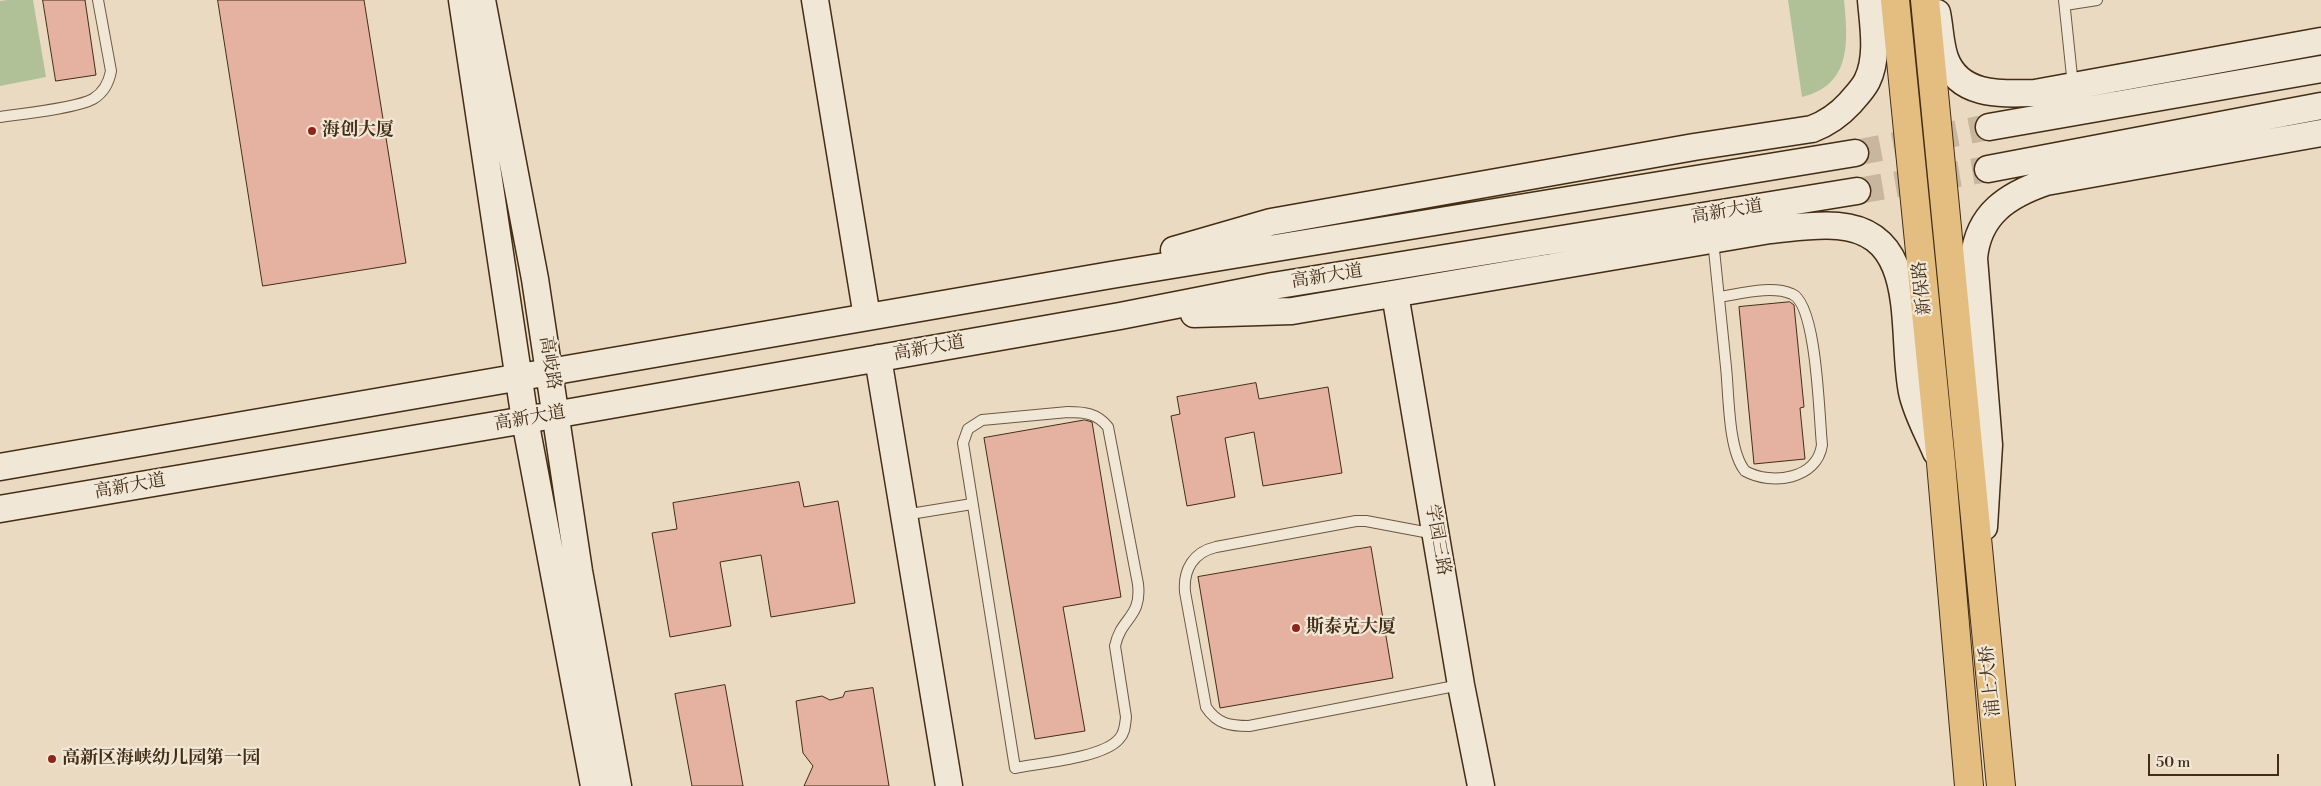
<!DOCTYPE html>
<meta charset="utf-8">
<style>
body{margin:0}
#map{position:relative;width:2321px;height:786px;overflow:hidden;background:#e9dac1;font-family:"Libre Bodoni",serif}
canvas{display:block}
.scale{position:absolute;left:2148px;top:754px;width:131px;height:22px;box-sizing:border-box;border:2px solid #432d14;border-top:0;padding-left:6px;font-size:15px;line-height:18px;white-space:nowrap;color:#432d14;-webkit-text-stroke:4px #f1e7d7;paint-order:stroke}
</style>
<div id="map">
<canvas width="2321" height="786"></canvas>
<div class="scale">50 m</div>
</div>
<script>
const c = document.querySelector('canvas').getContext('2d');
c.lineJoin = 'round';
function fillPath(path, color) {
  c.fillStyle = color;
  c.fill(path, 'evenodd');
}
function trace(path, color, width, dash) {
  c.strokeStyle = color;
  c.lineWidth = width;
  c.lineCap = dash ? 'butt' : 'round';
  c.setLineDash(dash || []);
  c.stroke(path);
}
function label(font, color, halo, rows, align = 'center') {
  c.font = font + ' "Libre Bodoni","Noto Serif SC",serif';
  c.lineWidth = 4.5;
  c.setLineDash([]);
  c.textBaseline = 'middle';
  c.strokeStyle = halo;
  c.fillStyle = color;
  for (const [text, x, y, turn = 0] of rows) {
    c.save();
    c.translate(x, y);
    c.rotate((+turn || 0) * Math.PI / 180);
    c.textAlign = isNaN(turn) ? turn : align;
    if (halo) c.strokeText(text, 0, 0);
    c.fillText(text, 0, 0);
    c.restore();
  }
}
fillPath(new Path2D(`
 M7 0H33L46 77 0 86V1Z
 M1788 0H1844C1848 41 1852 85 1802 97Z`), '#b0c198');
const building = new Path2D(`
 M43 0H85L96 75 56 81Z
 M218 0H364L406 263 263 286Z
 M1790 302 1794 305 1804 407 1800 408 1805 459 1754 464 1739 307Z
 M1256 383 1259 399 1328 387 1342 473 1263 486 1254 432 1225 438 1235 497 1187 506 1171 416 1180 414 1177 397Z
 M1085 420 1092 422 1121 597 1063 607 1085 731 1035 739 984 438Z
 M799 482 804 507 838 501 855 603 771 617 761 555 720 562 731 626 670 637 652 533 677 529 673 503Z
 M1371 547 1393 678 1220 708 1198 577Z
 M725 685 743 786H692L675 694Z
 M873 688 889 786H804L813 766 803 753 796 701 822 696 830 700 843 697 845 692Z`);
fillPath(building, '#e5b1a0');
trace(building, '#432d14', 1);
trace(new Path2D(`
 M1855 153 1989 127
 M1857 191 1988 169`), '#c8b79e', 26, [26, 13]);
const lane = new Path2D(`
 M2064 0 2073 86
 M2065 5 2097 0
 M0 117C21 114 77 108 93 99 103 93 109 82 111 71L98 0
 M1713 240C1717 283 1722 325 1726 367 1729 395 1728 450 1745 471 1772 486 1817 479 1822 445 1819 417 1817 304 1792 294 1771 285 1740 294 1719 297
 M1068 412C1084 412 1097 413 1108 427L1138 584C1142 618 1121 617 1115 646L1126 717C1125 725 1125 733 1119 739 1103 758 1040 763 1015 768L963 443 968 429 982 420Z
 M904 515 972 504
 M1435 534 1366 521H1356L1216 547C1194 552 1183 569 1185 592L1206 707C1217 724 1230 726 1249 726L1460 685`);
const secondary = new Path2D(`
 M462 0 525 420 594 786
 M482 0 535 279 579 571 618 786
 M815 0 867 317
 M1937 13C1940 27 1940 44 1945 58 1959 97 2002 94 2035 93L2321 41
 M1989 127 2321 69
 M1988 169 2321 106
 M1174 250 1271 222 1694 147 1812 129C1828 123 1839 115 1850 103 1856 96 1863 89 1867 81 1879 57 1873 25 1871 0
 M1395 294 1461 685 1481 786
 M1194 314 1292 311 1770 230C1792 228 1815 224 1838 226 1922 233 1900 333 1912 392 1916 412 1928 433 1936 452
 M878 358 949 786
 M0 467 1111 275 1855 153
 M0 509 525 420 1120 316 1273 286 1857 191
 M1984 527 1989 445 1974 258C1978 214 2008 195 2046 182L2321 133`);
const primary = new Path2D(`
 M1895 0 1941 463 1969 786
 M1925 0 2001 786`);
trace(lane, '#6c583f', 12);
trace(secondary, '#432d14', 29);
trace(primary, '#432d14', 30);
trace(lane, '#f1e7d7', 10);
trace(secondary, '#f1e7d7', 26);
trace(primary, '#e4bd80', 28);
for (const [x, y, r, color] of [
 [312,131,5,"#8f2418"],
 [1296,628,5,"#8f2418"],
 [52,759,5,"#8f2418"]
]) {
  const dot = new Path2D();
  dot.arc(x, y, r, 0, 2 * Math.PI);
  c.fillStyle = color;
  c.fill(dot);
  trace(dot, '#f1e7d7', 2);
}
label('bold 18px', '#432d14', '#f1e7d7', [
 ["海创大厦",322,131],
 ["斯泰克大厦",1306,628],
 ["高新区海峡幼儿园第一园",62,759]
], 'left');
label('18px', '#432d14', '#f1e7d7', [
 ["高新大道",1727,212,-9],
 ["高新大道",1327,277,-9],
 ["新保路",1923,288,-96],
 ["高新大道",929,349,-10],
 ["高岐路",549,363,81],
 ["高新大道",530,419,-10],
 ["高新大道",130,487,-10],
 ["学园三路",1437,540,80],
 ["浦上大桥",1991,681,-96]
]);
</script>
